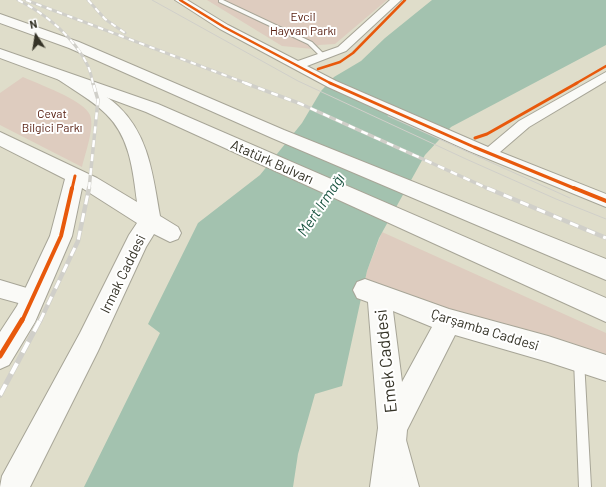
<!DOCTYPE html>
<meta charset="utf-8">
<style>
body{margin:0}
#map{position:relative;width:606px;height:487px;overflow:hidden;background:#dfddca;font-family:Barlow,sans-serif}
canvas{display:block}
.north{position:absolute;left:16px;top:16px;width:40px;height:40px;-webkit-text-stroke:3px #fff;paint-order:stroke;rotate:348deg;font-size:11px;font-weight:700;line-height:16px;text-align:center;color:#353327}
.north::after{content:'';display:block;margin:auto;width:14px;height:18px;background:#353327;clip-path:polygon(50% 0,100% 100%,50% 72%,0 100%)}
</style>
<div id="map">
<canvas width="606" height="487"></canvas>
<div class="north">N</div>
</div>
<script>
const c = document.querySelector('canvas').getContext('2d');
c.lineJoin = 'round';
function fillPath(path, color) {
  c.fillStyle = color;
  c.fill(path, 'evenodd');
}
function trace(path, color, width, dash) {
  c.strokeStyle = color;
  c.lineWidth = width;
  c.lineCap = dash ? 'butt' : 'round';
  c.setLineDash(dash || []);
  c.stroke(path);
}
function label(font, color, halo, rows, align = 'center') {
  c.font = font + ' Barlow,sans-serif';
  c.lineWidth = 4;
  c.setLineDash([]);
  c.textBaseline = 'middle';
  c.strokeStyle = halo;
  c.fillStyle = color;
  for (const [text, x, y, turn = 0] of rows) {
    c.save();
    c.translate(x, y);
    c.rotate((+turn || 0) * Math.PI / 180);
    c.textAlign = isNaN(turn) ? turn : align;
    if (halo) c.strokeText(text, 0, 0);
    c.fillText(text, 0, 0);
    c.restore();
  }
}
fillPath(new Path2D(`
 M207 0H387L335 44 319 45 313 49 282 46Z
 M23 77C38 84 84 100 90 115 95 127 85 154 82 167L0 125V93Z
 M382 232 606 333V358L364 285 367 271Z`), '#deccbf');
fillPath(new Path2D(`
 M432 0H606V45L451 127 425 155 379 238 367 271 342 386 315 394 298 454 293 487H84L160 333 148 324 198 223 260 175 302 123 321 91 334 77 361 61 385 38Z`), '#a3c2af');
const lane = new Path2D(`
 M219 0H223L312 42 326 56 321 57 308 44 219 2Z
 M579 355 583 356 584 360 591 487H579L574 360 575 356Z`);
const street = new Path2D(`
 M175 0H187L228 25 298 61 338 47 390 0H401L346 51 307 66 336 81 488 147 519 121 606 72V81L529 127 500 152 606 194V207L469 151 328 87 220 29Z
 M0 280 40 292 42 298 40 304 33 307 0 298Z
 M398 436 406 440 419 487H395L386 448 390 440Z`);
const secondary = new Path2D(`
 M64 72 69 74C86 84 104 93 118 106 149 135 153 176 160 216L178 227 181 233 178 239 170 242 154 234 146 247 98 351 30 487H0L2 476 80 333 129 235 137 223 82 188 72 236 35 322 9 365 0 369V332L17 306 50 236 65 179 0 146V132L97 178 137 202C133 171 130 137 106 114 92 100 75 91 59 80L56 77 59 74Z
 M365 279 449 309 548 336 606 355V381L548 362 455 335 407 430 402 487H370L378 428 368 302 357 298 353 290 357 282ZM393 311 432 327 402 382Z`);
const primary = new Path2D(`
 M0 14 79 42 284 130 606 259V280L272 138 69 48 0 23Z
 M0 49 158 104 606 298V322L146 112 0 58Z`);
trace(lane, '#a7a597', 2);
trace(street, '#a7a597', 2);
trace(secondary, '#a7a597', 2);
trace(primary, '#a7a597', 2);
fillPath(lane, '#fafaf7');
fillPath(street, '#fafaf7');
fillPath(secondary, '#fafaf7');
fillPath(primary, '#fafaf7');
trace(new Path2D(`
 M152 0 298 81 466 159 556 199 606 219
 M388 116 570 198`), '#d0cfc9', 1);
const railFar3 = new Path2D(`
 M18 0C46 14 74 37 88 66 90 71 92 78 93 84
 M26 0 248 84
 M88 0 105 19 125 33`);
const railFar2 = new Path2D(`
 M245 83 301 104 489 189
 M89 189 98 100 93 83`);
const railFar1 = new Path2D(`
 M487 188 606 238
 M40 321 78 241 89 188`);
const rail = new Path2D(`
 M0 395 40 320`);
trace(railFar3, '#d0cfc9', 3);
trace(railFar2, '#d0cfc9', 3.5);
trace(railFar1, '#d0cfc9', 4.5);
trace(rail, '#d0cfc9', 5.5);
trace(railFar3, '#fff', 2, [5.5]);
trace(railFar2, '#fff', 2.5, [7]);
trace(railFar1, '#fff', 3, [9]);
trace(rail, '#fff', 4, [12]);
trace(new Path2D(`
 M180 0 224 27 332 84
 M318 69 340 62 353 53 405 0
 M575 84 606 66`), '#e8590c', 2.5);
trace(new Path2D(`
 M330 83 474 147 576 189
 M475 138 487 134 577 83
 M72 189 75 176`), '#e8590c', 3);
trace(new Path2D(`
 M574 188 606 201
 M22 321 61 236 72 188`), '#e8590c', 4);
trace(new Path2D(`
 M0 356 22 320`), '#e8590c', 5);
label('12px', '#5b2416', '#fff', [
 ["Evcil",303,17],
 ["Hayvan Parkı",303,31],
 ["Cevat",52,114],
 ["Bilgici Parkı",52,128]
]);
label('14px', '#353327', '#fff', [
 ["Atatürk Bulvarı",272,162,24],
 ["Irmak Caddesi",123,274,-64],
 ["Çarşamba Caddesi",485,330,17]
]);
label('italic 15px', '#195340', '#fff', [
 ["Mert Irmağı",321,205,-56]
]);
label('17px', '#353327', '#fff', [
 ["Emek Caddesi",386,361,-96]
]);
</script>
